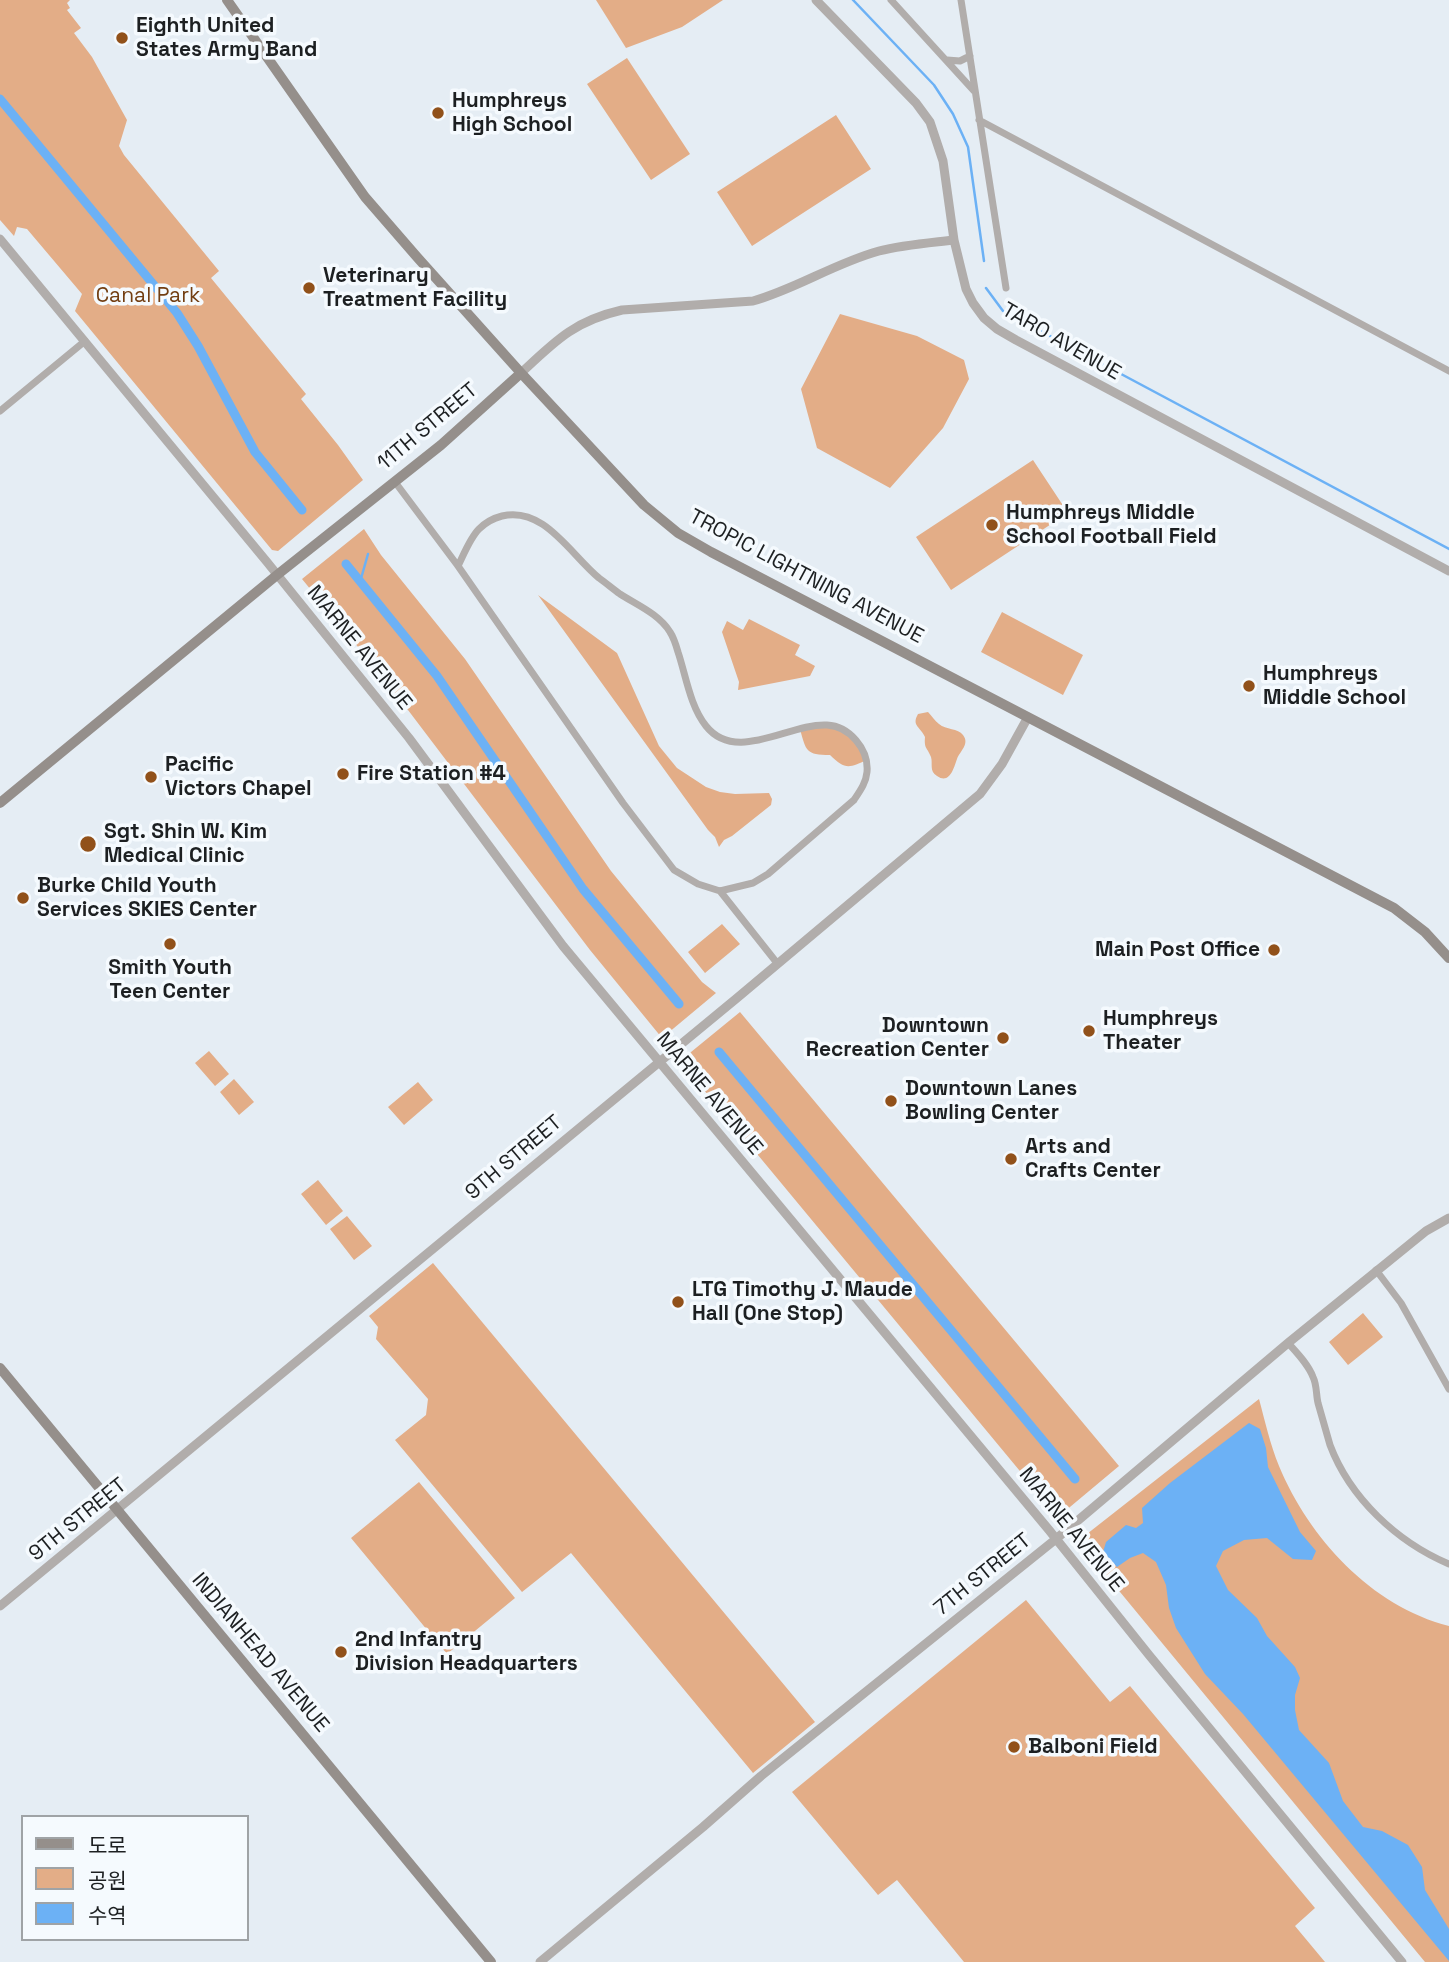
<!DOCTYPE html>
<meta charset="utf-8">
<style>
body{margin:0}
#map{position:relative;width:1449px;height:1962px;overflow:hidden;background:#e5edf4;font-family:"Space Grotesk","Noto Sans KR",sans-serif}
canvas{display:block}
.legend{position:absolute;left:21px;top:1815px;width:228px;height:126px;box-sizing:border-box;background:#f5fafe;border:2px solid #9fa3a6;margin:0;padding:9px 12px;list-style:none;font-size:21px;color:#1d2022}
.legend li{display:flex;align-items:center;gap:14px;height:35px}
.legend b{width:35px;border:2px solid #9fa3a6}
</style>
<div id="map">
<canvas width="1449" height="1962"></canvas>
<ul class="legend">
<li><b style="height:9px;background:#958f8b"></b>도로</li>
<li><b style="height:19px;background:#e3ad87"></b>공원</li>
<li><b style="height:19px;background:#6cb1f5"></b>수역</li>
</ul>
</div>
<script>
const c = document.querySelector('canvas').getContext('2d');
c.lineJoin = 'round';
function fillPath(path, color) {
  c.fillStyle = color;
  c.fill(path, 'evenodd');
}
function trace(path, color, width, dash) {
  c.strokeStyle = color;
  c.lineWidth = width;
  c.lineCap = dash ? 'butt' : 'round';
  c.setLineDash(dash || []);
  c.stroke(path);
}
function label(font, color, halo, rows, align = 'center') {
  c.font = font + ' "Space Grotesk",sans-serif';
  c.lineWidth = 7;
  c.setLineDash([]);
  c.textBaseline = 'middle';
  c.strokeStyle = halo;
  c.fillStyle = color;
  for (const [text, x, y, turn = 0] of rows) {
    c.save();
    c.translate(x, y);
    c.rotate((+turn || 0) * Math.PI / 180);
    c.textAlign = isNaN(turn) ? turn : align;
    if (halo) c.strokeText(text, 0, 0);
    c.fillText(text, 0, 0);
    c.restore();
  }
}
fillPath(new Path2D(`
 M0 0H70L67 3 70 8 67 10 81 28 74 33 92 57 127 120 119 146 124 155 219 271 211 278 306 394 301 399 338 445 363 480 278 551 272 550 75 311 82 294 27 229 17 227 14 236 0 220Z
 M596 0H723L682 27 626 48Z
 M627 58 690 154 651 180 587 84Z
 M836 115 871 169 752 246 717 192Z
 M840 314 917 336 964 360 969 379 943 428 890 488 817 448 801 389Z
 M1033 460 1068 513 951 590 916 537Z
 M364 529 381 555 465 659 611 871 702 982 716 993 662 1038 590 950 386 681 302 579Z
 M538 595 617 653 659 746 677 768 706 787 720 792 735 794 769 793 772 799 771 805 732 836 724 840 719 847 715 837 708 830Z
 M1002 612 1083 655 1063 695 981 652Z
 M749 619 800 645 795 655 815 666 810 676 738 690 739 682 722 632 727 621 743 630Z
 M928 712C932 716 935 721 939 724 946 730 958 728 963 735 970 744 960 751 957 759 954 767 950 785 937 776 929 771 933 764 931 757 927 747 924 749 925 737 921 727 911 726 918 714Z
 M818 725 848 732 867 760C849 768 845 770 830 755 806 755 806 751 800 729Z
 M722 924 740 944 705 973 688 952Z
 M740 1012 1119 1466 1058 1517 680 1061Z
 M209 1051 229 1074 215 1086 195 1063Z
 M234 1079 254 1102 239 1115 220 1092Z
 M418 1082 433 1100 404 1125 388 1107Z
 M318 1180 343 1211 326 1225 301 1194Z
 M347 1216 372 1246 354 1260 330 1229Z
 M433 1263 815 1722 753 1773 571 1553 522 1592 395 1440 426 1415 428 1399 376 1339 378 1327 369 1316Z
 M1363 1313 1383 1337 1348 1365 1329 1342Z
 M1259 1399C1265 1421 1270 1444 1279 1466 1309 1538 1371 1606 1449 1626V1962H1425L1078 1541Z
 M419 1482 515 1598 447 1654 351 1538Z
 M1026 1600 1110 1702 1130 1686 1315 1908 1295 1926 1325 1962H964L897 1880 878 1895 792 1792Z`), '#e3ad87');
fillPath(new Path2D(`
 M1249 1423 1260 1429 1266 1448 1268 1467 1300 1532 1316 1551 1312 1560 1293 1559 1267 1538 1244 1540 1223 1551 1216 1566 1228 1590 1257 1618 1267 1636 1295 1667 1300 1678 1295 1695V1710L1299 1730 1329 1763 1343 1801 1363 1827 1382 1831 1408 1845 1422 1867 1425 1890 1449 1929V1961L1243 1714 1205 1674 1176 1628 1169 1608 1166 1585 1156 1562 1143 1553 1130 1558 1117 1567 1103 1552 1106 1542 1126 1525 1136 1528 1143 1523 1142 1508 1170 1483Z`), '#6cb1f5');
trace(new Path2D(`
 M853 0 934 85 953 114 968 147 984 261
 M986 288 1003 311 1449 549
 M360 582 368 554`), '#6cb1f5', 2.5);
trace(new Path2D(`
 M0 99 177 313 198 346 255 452 302 510
 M346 564 437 676 583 889 679 1004
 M719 1052 1075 1479`), '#6cb1f5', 9);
trace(new Path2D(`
 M891 0 974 91
 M961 0 1006 288
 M947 60 960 61 970 56
 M979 120 1449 371
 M0 411 85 341
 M395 482 458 566 623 803 674 870 698 884 720 891 753 883 768 874 854 800C860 791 866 783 867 772 869 749 849 726 827 725 789 723 736 764 706 726 690 706 686 676 678 652 676 645 674 638 670 632 659 614 637 605 620 594 613 589 606 583 599 578 570 554 544 506 502 516 494 518 485 523 479 529 470 538 464 554 458 566
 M720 891 777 963
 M1376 1270 1401 1303 1449 1389
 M1288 1343C1297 1353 1308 1364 1313 1377 1317 1385 1316 1395 1318 1403 1322 1417 1326 1431 1330 1445 1350 1498 1397 1542 1449 1564`), '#b1adab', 7);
trace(new Path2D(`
 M816 0 916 103 930 122 943 161 954 240 966 289 973 303 984 318 997 329 1016 340 1449 571
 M0 239 267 562 409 738 563 946 1049 1530 1149 1655 1402 1962
 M521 373C555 341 574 321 622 310L753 301C796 289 835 263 879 251 903 245 929 243 954 240
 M0 1606 737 998 980 794 1002 764 1028 717
 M540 1962 703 1827 761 1776 1056 1539 1288 1343 1426 1231 1449 1218`), '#b1adab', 9);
trace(new Path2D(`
 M227 0 365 197 417 257 521 373 644 505 678 533 711 552 1394 908 1425 932 1449 958
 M0 803 277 575 441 445 521 373
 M0 1368 491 1962`), '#958f8b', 10);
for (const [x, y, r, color] of [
 [122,38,7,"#91511a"],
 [438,113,7,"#91511a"],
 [309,288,7,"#91511a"],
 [992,525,7,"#91511a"],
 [1249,686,7,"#91511a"],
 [343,774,7,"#91511a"],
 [151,777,7,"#91511a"],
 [88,844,9,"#91511a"],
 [23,898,7,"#91511a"],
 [170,944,7,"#91511a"],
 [1274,950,7,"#91511a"],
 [1089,1031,7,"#91511a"],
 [1003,1038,7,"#91511a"],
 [891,1101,7,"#91511a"],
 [1011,1159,7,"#91511a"],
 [678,1302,7,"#91511a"],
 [341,1652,7,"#91511a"],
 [1014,1747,7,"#91511a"]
]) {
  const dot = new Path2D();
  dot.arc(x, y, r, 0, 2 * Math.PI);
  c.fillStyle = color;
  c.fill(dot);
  trace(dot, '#f5fafe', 2.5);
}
label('bold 21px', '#1d2022', '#f5fafe', [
 ["Eighth United",136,26],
 ["States Army Band",136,50],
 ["Humphreys",452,101],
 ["High School",452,125],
 ["Veterinary",323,276],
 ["Treatment Facility",323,300],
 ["Humphreys Middle",1006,513],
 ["School Football Field",1006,537],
 ["Humphreys",1263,674],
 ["Middle School",1263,698],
 ["Pacific",165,765],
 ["Victors Chapel",165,789],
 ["Fire Station #4",357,774],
 ["Sgt. Shin W. Kim",104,832],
 ["Medical Clinic",104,856],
 ["Burke Child Youth",37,886],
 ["Services SKIES Center",37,910],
 ["Main Post Office",1260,950,"right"],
 ["Smith Youth",170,968,"center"],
 ["Teen Center",170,992,"center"],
 ["Humphreys",1103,1019],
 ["Theater",1103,1043],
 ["Downtown",989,1026,"right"],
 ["Recreation Center",989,1050,"right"],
 ["Downtown Lanes",905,1089],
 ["Bowling Center",905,1113],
 ["Arts and",1025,1147],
 ["Crafts Center",1025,1171],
 ["LTG Timothy J. Maude",692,1290],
 ["Hall (One Stop)",692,1314],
 ["2nd Infantry",355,1640],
 ["Division Headquarters",355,1664],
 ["Balboni Field",1028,1747]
], 'left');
label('21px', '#723e12', '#f5fafe', [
 ["Canal Park",148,296]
]);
label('21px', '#1d2022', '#f5fafe', [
 ["TARO AVENUE",1061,342,30],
 ["11TH STREET",428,427,-40],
 ["TROPIC LIGHTNING AVENUE",806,577,28],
 ["MARNE AVENUE",359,648,51],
 ["MARNE AVENUE",709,1094,50],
 ["9TH STREET",514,1158,-40],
 ["9TH STREET",78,1520,-39],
 ["MARNE AVENUE",1071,1530,51],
 ["7TH STREET",983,1575,-39],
 ["INDIANHEAD AVENUE",260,1653,50]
]);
</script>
